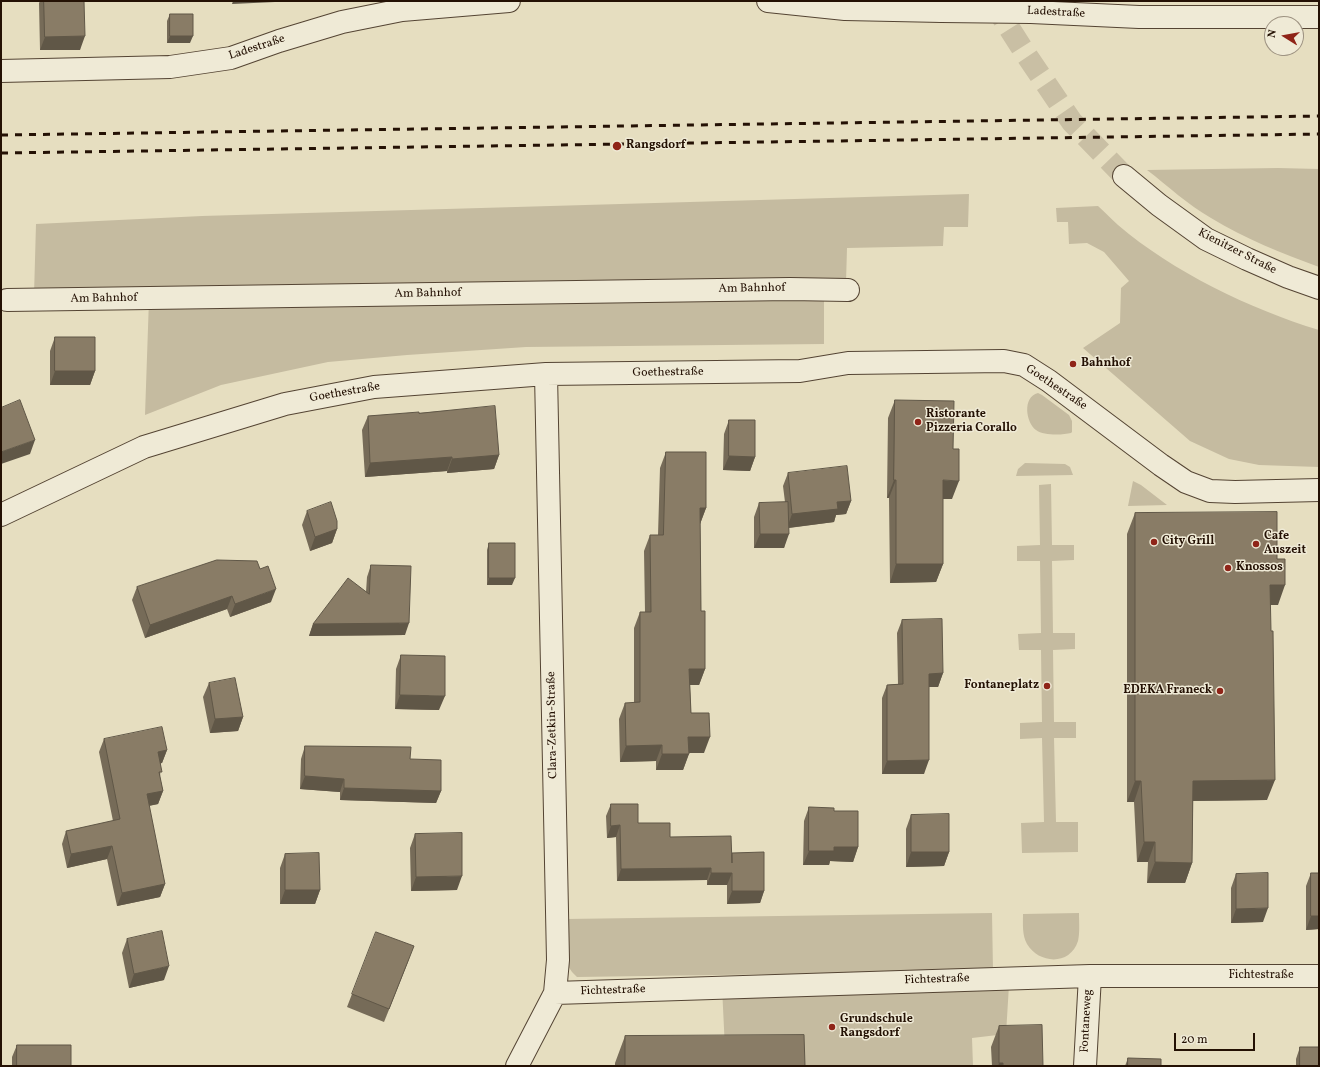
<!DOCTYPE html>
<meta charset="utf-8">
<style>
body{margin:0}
#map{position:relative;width:1320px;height:1067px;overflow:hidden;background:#e6dec0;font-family:Vollkorn,serif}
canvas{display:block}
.frame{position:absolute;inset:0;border:2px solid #241104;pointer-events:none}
.north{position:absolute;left:1264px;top:16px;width:40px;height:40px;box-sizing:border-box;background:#efead6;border:1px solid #9e9382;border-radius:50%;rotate:281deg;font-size:11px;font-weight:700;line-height:16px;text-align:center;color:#241104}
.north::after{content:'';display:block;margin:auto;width:14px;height:18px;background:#8f2418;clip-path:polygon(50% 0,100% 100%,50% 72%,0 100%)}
.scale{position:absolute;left:1174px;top:1033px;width:81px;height:18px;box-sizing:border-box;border:2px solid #241104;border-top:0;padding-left:5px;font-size:12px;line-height:14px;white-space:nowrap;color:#241104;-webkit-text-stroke:3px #efead6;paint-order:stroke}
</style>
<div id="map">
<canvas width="1320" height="1067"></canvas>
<div class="frame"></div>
<div class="north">N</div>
<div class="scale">20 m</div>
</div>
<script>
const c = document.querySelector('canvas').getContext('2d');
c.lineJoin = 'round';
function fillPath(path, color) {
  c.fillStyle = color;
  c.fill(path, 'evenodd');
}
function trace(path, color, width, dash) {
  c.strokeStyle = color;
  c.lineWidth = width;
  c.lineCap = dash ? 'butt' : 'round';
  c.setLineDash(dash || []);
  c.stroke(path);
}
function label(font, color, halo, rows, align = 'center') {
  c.font = font + ' Vollkorn,serif';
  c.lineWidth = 3;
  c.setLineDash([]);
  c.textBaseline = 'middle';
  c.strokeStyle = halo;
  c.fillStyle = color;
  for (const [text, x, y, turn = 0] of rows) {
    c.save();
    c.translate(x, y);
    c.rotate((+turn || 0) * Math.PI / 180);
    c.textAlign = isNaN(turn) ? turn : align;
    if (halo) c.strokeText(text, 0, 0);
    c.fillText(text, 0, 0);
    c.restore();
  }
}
fillPath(new Path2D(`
 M1278 168 1319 169V267C1282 253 1245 239 1211 218 1188 205 1168 186 1147 170Z
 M969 194 968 227H944L943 246 847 248 846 283 824 286V344L526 347 407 355 328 362 221 385 145 415 149 299 34 295 36 224 202 216Z
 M1098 206C1105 212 1111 219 1118 225 1173 272 1250 309 1319 330V467L1259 465 1229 459 1190 441 1083 348 1120 323 1121 288 1129 281 1104 252 1087 243 1069 244 1068 222H1057L1056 208Z
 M1038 393 1042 395 1069 415 1072 421V432L1071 433C1063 435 1044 436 1036 430 1026 423 1022 397 1038 393Z
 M1025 463 1065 464 1070 467 1073 475 1016 476 1018 469Z
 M1133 481 1141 485 1167 505 1128 506Z
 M1051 484 1052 545H1074V560L1052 561 1053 633H1075V649L1053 650 1054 722H1076V738H1054L1056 822H1078V852L1022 853 1021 823 1044 822 1042 738 1020 739V723L1042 722 1041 650H1019L1018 634 1041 633 1040 561H1017V546L1040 545 1039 485Z
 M992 913 993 971 577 977 572 972 566 963V919Z
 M1079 913C1079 922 1080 933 1078 941 1070 966 1039 964 1027 944 1022 935 1023 924 1023 914Z
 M1009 985 1006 1034 972 1038 973 1066H803L725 1049 722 987Z`), '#c5bba0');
trace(new Path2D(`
 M992 1 1025 53 1072 122 1124 176`), '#c9bfa4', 22, [22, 11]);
const minor = new Path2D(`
 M768 1 845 9 942 11
 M1031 12 1139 17H1319
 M1 71 170 67 231 58 279 41 342 22 402 10 509 1
 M7 300 790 289 848 290
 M1 515 144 447 285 404 374 387 546 374 800 371 848 363 1004 361 1024 365 1049 381 1161 465 1186 482 1210 491 1235 492 1319 490
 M555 993 1090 976H1319
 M517 1066 555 993 558 960 546 374
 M1085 1066 1090 976`);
const tertiary = new Path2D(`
 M1124 176 1159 205 1206 239 1247 259 1288 277 1319 288`);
trace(minor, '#544433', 24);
trace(tertiary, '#544433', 24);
trace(minor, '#efead6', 22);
trace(tertiary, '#efead6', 22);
trace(new Path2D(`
 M1 135 1319 116
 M1 153 1319 134`), '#241104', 3, [7, 7]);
const minorBridge = new Path2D(`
 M942 11 1031 12`);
trace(minorBridge, '#544433', 24, []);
trace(minorBridge, '#efead6', 22);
fillPath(new Path2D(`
 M40 1H84L80 50H40L39 3Z
 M170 14 190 43H167V21Z
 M55 337 95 371 90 385H50V351Z
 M895 400 952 499H943V564L936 582 890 583 889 498H887L888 418Z
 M419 413 499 455 494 469 447 473V471L365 477 362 430 368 416Z
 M729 420 755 457 750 471 723 470 724 434Z
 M666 452 706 508 700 524 701 611 705 669 699 685H690L691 713 704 753H689L683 770H656V761L620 762 619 719 625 703H634V628L640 612H645L644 551 650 535H658L660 468Z
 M788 473 851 501 846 514 836 515 834 522 789 528 784 548H754V517L759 503 785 502 783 486Z
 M307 511 337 529 332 543 310 551 302 525Z
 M1135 513 1277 559 1278 605H1270L1267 800 1193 801 1192 863 1185 883H1147L1148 862H1137L1134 802H1127V534Z
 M489 543 512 585H487V550Z
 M217 560 271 602 230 617 227 609 145 638 132 600 137 587Z
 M371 565 405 635 309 636 313 624 366 592 367 577Z
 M902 620 943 673 938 687H929L924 774H882V698L887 685 898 684 897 633Z
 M401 655 439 710 395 709 396 669Z
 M209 683 243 717 238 731 210 733 203 697Z
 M104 739 167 750 162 763H161L160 777 163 791 158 804 149 806 165 884 160 897 117 906 107 859 67 868 62 844 66 831 113 821 99 752Z
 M305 746 410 759 441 791 436 803 340 800V792L300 789 301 759Z
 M611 804 638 823 670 837 731 854 764 891 760 903 727 904V885H707V880L617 881 616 837 607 838 606 816Z
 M809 807 834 811 858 847 853 862 830 861 829 865H803L804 821Z
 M911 815 949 852 944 866 906 867V829Z
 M415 834 457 890 411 891 410 848Z
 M285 854 320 890 315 904H280V868Z
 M1311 873 1319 929 1306 930V886Z
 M1236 874 1263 922 1231 923V888Z
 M127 939 164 980 129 988 122 953Z
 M409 959 384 1022 347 1007 352 994Z
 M999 1026 1043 1066H992L991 1047Z
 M625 1036 805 1066H615V1063Z
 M17 1045 71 1066H12V1057Z
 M1300 1047 1319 1066H1296V1059Z
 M1128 1058 1161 1066H1125Z`), '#766b58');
fillPath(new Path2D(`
 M233 1H275V2L232 4Z
 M85 36 80 50H40L45 37Z
 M170 36H193L190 43H167Z
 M55 371H95L90 385H50Z
 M35 440 30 454 1 464V452Z
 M499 455 494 469 447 473 452 459Z
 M729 456 755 457 750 471 723 470Z
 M452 457 447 471 365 477 370 463Z
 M894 480H896L889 498H887Z
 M943 480 959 481 952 499H936Z
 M851 501 846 514 836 515 834 522 787 528 792 514 837 502Z
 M700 508H706L700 524Z
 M337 529 332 543 310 551 315 537Z
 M760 534H789L784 548H754Z
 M896 564H943L936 582 890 583Z
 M489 578H515L512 585H487Z
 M1270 585H1285L1278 605H1263Z
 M276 589 271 602 230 617 235 604Z
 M232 596 227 609 145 638 150 625Z
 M409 623 405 635 309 636 313 624Z
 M689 669H705L699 685H684Z
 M943 673 938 687H924L929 674Z
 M400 695 445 696 439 710 395 709Z
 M243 717 238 731 210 733 215 719Z
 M688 737H710L704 753H682Z
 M662 745 656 761 620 762 626 746Z
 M167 750 162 763 153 765 158 752Z
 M662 754H689L683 770H656Z
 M929 760 924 774H882L887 761Z
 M305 776 344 779 340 792 300 789Z
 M1275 780 1267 800 1186 801 1193 781Z
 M1135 781H1141L1134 802H1127Z
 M344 788 441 791 436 803 340 800Z
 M163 791 158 804 142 807 147 794Z
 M620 825 616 837 607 838 611 826Z
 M1144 842H1155L1148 862H1137Z
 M112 846 107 859 67 868 71 854Z
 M834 847H858L853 862 830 861 829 865H803L809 851Z
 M911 852H949L944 866 906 867Z
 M1155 862 1192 863 1185 883H1147Z
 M711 868 707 880 617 881 621 869Z
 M711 873H732L727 885H707Z
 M462 876 457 890 411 891 416 877Z
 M165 884 160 897 117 906 122 893Z
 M285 890H320L315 904H280Z
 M732 891H764L760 903 727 904Z
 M1268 908 1263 922 1231 923 1236 909Z
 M1311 916H1319V929L1306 930Z
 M414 946 409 959 384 1022 389 1009Z
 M169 966 164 980 129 988 134 974Z
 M999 1063H1003L1002 1066H998Z`), '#605747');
const building = new Path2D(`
 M44 1H84L85 36 45 37Z
 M170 14H193V36H170Z
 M55 337H95V371H55Z
 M20 400 35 440 1 452V408Z
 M895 400 954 401 953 449H959V481L943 480V564H896V480H894Z
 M495 406 499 455 452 459V457L370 463 368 416 419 412V413Z
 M729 420H755V457L729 456Z
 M666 452H706V508H700L701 611H705V669H689L691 713H709L710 737H688L689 754H662V745L626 746 625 703 640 702V612H651L650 535H663Z
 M847 466 851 501 837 502 838 509 792 514 788 473Z
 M331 502 337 521V529L315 537 307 511Z
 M788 502 789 534H760L759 503Z
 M1277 512V559H1285V585H1270L1271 631H1273L1275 780 1193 781 1192 863 1155 862V842H1144L1141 781H1135V513Z
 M489 543H515V578H489Z
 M217 560 257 561 260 569 268 566 276 589 235 604 232 596 150 625 137 587Z
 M371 565 411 566 409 623 313 624 348 578 369 594Z
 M942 619 943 673 929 674V760L887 761V685L903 684 902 620Z
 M401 655 445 656V696L400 695Z
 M235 678 243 717 215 719 209 683Z
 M162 727 167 750 158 752 162 772H159L163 791 147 794 165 884 122 893 112 846 71 854 66 831 120 819 104 739Z
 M305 746 411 747 410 759 441 760V791L344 788V779L305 776Z
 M611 804H638V823H670V837L731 836 732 863V853L764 852V891H732V873H711V868L621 869 620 825 611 826Z
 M809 807 834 808V811H858V847H834V851H809Z
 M949 814V852H911V815Z
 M462 833V876L416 877 415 834Z
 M319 853 320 890H285V854Z
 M1268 873V908L1236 909V874Z
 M1311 873H1319V916H1311Z
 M162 931 169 966 134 974 127 939Z
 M376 932 414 946 389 1009 352 994Z
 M1042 1025 1043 1066H1003V1063H999V1026Z
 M804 1035 805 1066H625V1036Z
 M17 1045H71V1066H17Z
 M1300 1047H1319V1066H1300Z
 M1128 1058 1161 1059V1066H1128Z`);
fillPath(building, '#897c66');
trace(building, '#605747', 1);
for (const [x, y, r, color] of [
 [617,146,5,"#8f2418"],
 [1073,364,4,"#8f2418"],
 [918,422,4,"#8f2418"],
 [1154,542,4,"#8f2418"],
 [1256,544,4,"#8f2418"],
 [1228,568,4,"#8f2418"],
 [1047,686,4,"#8f2418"],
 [1220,691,4,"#8f2418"],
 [832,1027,4,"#8f2418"]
]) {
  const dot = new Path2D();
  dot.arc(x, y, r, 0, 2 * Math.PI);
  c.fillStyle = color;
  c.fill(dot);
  trace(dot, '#efead6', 1.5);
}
label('12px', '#241104', '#efead6', [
 ["Ladestraße",1056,13,3],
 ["Ladestraße",257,48,-18],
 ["Kienitzer Straße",1237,252,27],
 ["Am Bahnhof",752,289,-1],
 ["Am Bahnhof",428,294,-1],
 ["Am Bahnhof",104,299,-1],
 ["Goethestraße",668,373,-1],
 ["Goethestraße",1056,388,34],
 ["Goethestraße",345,393,-10],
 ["Clara-Zetkin-Straße",553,725,-91],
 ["Fichtestraße",1261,976],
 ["Fichtestraße",937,980,-2],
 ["Fichtestraße",613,991,-2],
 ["Fontaneweg",1087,1021,-87]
]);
label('bold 12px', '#241104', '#efead6', [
 ["Rangsdorf",626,146],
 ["Bahnhof",1081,364],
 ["Ristorante",926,415],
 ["Pizzeria Corallo",926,429],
 ["Cafe",1264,537],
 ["Auszeit",1264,551],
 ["City Grill",1162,542],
 ["Knossos",1236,568],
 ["Fontaneplatz",1039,686,"right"],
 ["EDEKA Franeck",1212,691,"right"],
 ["Grundschule",840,1020],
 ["Rangsdorf",840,1034]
], 'left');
</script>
